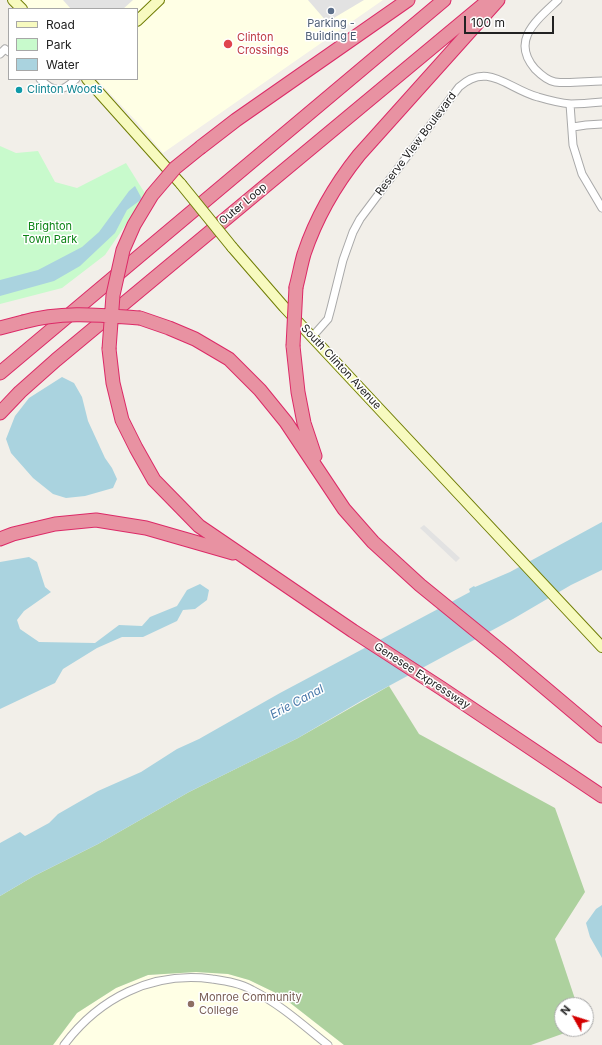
<!DOCTYPE html>
<style>
body{margin:0}
#map{position:relative;width:602px;height:1045px;overflow:hidden;background:#f2efe9;font-family:Inter,sans-serif}
canvas{display:block}
.legend{position:absolute;left:8px;top:8px;width:130px;height:72px;box-sizing:border-box;background:#fff;border:1px solid #a7a7a7;margin:0;padding:5px 7px;list-style:none;font-size:12px;color:#222}
.legend li{display:flex;align-items:center;gap:8px;height:20px}
.legend b{width:20px;border:1px solid #a7a7a7}
.north{position:absolute;left:554px;top:997px;width:40px;height:40px;box-sizing:border-box;background:#fff;border:1px solid #a7a7a7;border-radius:50%;rotate:309deg;font-size:11px;font-weight:700;line-height:16px;text-align:center;color:#222}
.north::after{content:'';display:block;margin:auto;width:14px;height:18px;background:#d40000;clip-path:polygon(50% 0,100% 100%,50% 72%,0 100%)}
.scale{position:absolute;left:464px;top:16px;width:90px;height:18px;box-sizing:border-box;border:2px solid #222;border-top:0;padding-left:5px;font-size:12px;line-height:14px;white-space:nowrap;color:#222;-webkit-text-stroke:3px #fff;paint-order:stroke}
</style>
<div id="map">
<canvas width="602" height="1045"></canvas>
<ul class="legend">
<li><b style="height:5px;background:#f7fabf"></b>Road</li>
<li><b style="height:11px;background:#c8facc"></b>Park</li>
<li><b style="height:11px;background:#aad3df"></b>Water</li>
</ul>
<div class="north">N</div>
<div class="scale">100 m</div>
</div>
<script>
const c = document.querySelector('canvas').getContext('2d');
c.lineJoin = 'round';
function fillPath(path, color) {
  c.fillStyle = color;
  c.fill(path, 'evenodd');
}
function trace(path, color, width, dash) {
  c.strokeStyle = color;
  c.lineWidth = width;
  c.lineCap = dash ? 'butt' : 'round';
  c.setLineDash(dash || []);
  c.stroke(path);
}
function label(font, color, halo, rows, align = 'center') {
  c.font = font + ' Inter,sans-serif';
  c.lineWidth = 3;
  c.setLineDash([]);
  c.textBaseline = 'middle';
  c.strokeStyle = halo;
  c.fillStyle = color;
  for (const [text, x, y, turn = 0] of rows) {
    c.save();
    c.translate(x, y);
    c.rotate((+turn || 0) * Math.PI / 180);
    c.textAlign = isNaN(turn) ? turn : align;
    if (halo) c.strokeText(text, 0, 0);
    c.fillText(text, 0, 0);
    c.restore();
  }
}
fillPath(new Path2D(`
 M20 0H383L163 153 136 121 96 79H137V9H29Z
 M196 972 228 974 249 980 280 995 344 1045H53L77 1013 116 988 148 975Z`), '#ffffe5');
fillPath(new Path2D(`
 M389 686 419 734 555 808 585 892 555 939 577 1005H562V1029H576L531 1045H344L280 995 249 980 228 974 196 972 148 975 116 988 77 1013 53 1045H0V896L34 876 98 844 189 792 298 738Z`), '#add19e');
fillPath(new Path2D(`
 M0 146 16 153 38 151 55 182 77 188 126 163 146 195 105 255 62 288 0 304Z`), '#c8facc');
fillPath(new Path2D(`
 M63 0H133L123 9H71Z
 M308 0H364L327 22Z
 M424 525 460 558 456 562 420 528Z`), '#e2e2e2');
fillPath(new Path2D(`
 M135 186 142 199 127 210 115 233 80 266 54 281 0 296V280L38 270 82 247 99 232 129 191Z
 M62 377 74 383 82 397 88 421 105 458 112 468 117 479 113 488 85 496 66 498 53 494 33 478 11 453 6 439 15 416 29 398Z
 M602 522V570L571 585 513 619 361 701 298 738 189 792 98 844 34 876 0 896V843L20 832 25 836 27 835 49 823 58 814 98 791 141 772 177 749 199 739 280 693 470 592 469 589 474 586 475 587 510 572Z
 M29 557 37 562 45 587 51 592 24 611 17 620 20 629 39 642 95 643 119 625 142 626 150 617 177 606 187 590 200 584 209 590 207 600 195 609 183 610 177 621 143 637H122L97 648 63 669 55 683 0 709V562Z
 M602 905V958L590 937 586 923 596 909Z`), '#aad3df');
const street = new Path2D(`
 M558 0C537 20 510 40 535 69 540 74 548 81 555 82 569 84 588 81 602 81
 M0 54 5 49 9 52
 M40 79C55 94 62 92 76 79
 M570 104 573 145 582 174 602 208
 M573 127 586 125 602 124
 M312 337 328 319 331 308 343 260 353 232 360 219 459 87C488 61 508 89 538 97 548 100 560 103 571 104 581 104 592 103 602 102
 M64 1045C99 998 152 971 212 979 225 981 240 983 252 990 280 1004 304 1026 328 1045`);
const secondary = new Path2D(`
 M13 0 22 9
 M137 21 159 0
 M87 79 181 184
 M232 247 284 307 602 647`);
const highway = new Path2D(`
 M201 147 236 120 408 0
 M296 287C299 276 301 264 304 254 316 218 335 185 359 155L498 0
 M140 318 169 328 195 339 229 359 260 390 286 422 344 509 373 542 420 585 506 655 602 736
 M0 328 23 322
 M293 346 298 392 304 423 315 456
 M109 349 113 383 122 420 136 448 154 480 199 526 353 631 441 688 602 796
 M0 373 444 0
 M0 413 20 392 56 360 489 0
 M0 539 13 534 55 524 96 520 146 528 233 553`);
trace(street, '#a9a9a9', 9);
trace(secondary, '#707d05', 12);
trace(highway, '#dc2a67', 15);
trace(street, '#fff', 7);
trace(secondary, '#f7fabf', 10);
trace(highway, '#e892a2', 13);
const secondaryBridge = new Path2D(`
 M181 184 232 247`);
const highwayBridge = new Path2D(`
 M23 322C63 311 99 315 140 318
 M293 346 296 287
 M109 349 113 295 123 250 134 225 152 195 175 168 201 147`);
trace(secondaryBridge, '#707d05', 12, []);
trace(highwayBridge, '#dc2a67', 15, []);
trace(secondaryBridge, '#f7fabf', 10);
trace(highwayBridge, '#e892a2', 13);
for (const [x, y, r, color] of [
 [331,11,4,"#5c6f8a"],
 [228,44,5,"#e0444e"],
 [19,90,4,"#0f9aa8"],
 [191,1004,4,"#8d6e63"]
]) {
  const dot = new Path2D();
  dot.arc(x, y, r, 0, 2 * Math.PI);
  c.fillStyle = color;
  c.fill(dot);
  trace(dot, '#fff', 1.5);
}
label('11px', '#4e5e75', '#fff', [
 ["Parking -",331,24],
 ["Building E",331,37]
]);
label('11px', '#be3a42', '#fff', [
 ["Clinton",237,38],
 ["Crossings",237,51]
], 'left');
label('11px', '#0d838f', '#fff', [
 ["Clinton Woods",27,90]
], 'left');
label('11px', '#222', '#fff', [
 ["Reserve View Boulevard",416,144,-53],
 ["Outer Loop",243,204,-40],
 ["South Clinton Avenue",341,367,47],
 ["Genesee Expressway",422,676,33]
]);
label('11px', '#0c8416', '#fff', [
 ["Brighton",50,227],
 ["Town Park",50,240]
]);
label('11px', '#785e54', '#fff', [
 ["Monroe Community",199,998],
 ["College",199,1011]
], 'left');
label('italic 12px', '#4a7aab', '#fff', [
 ["Erie Canal",297,702,-28]
]);
</script>
